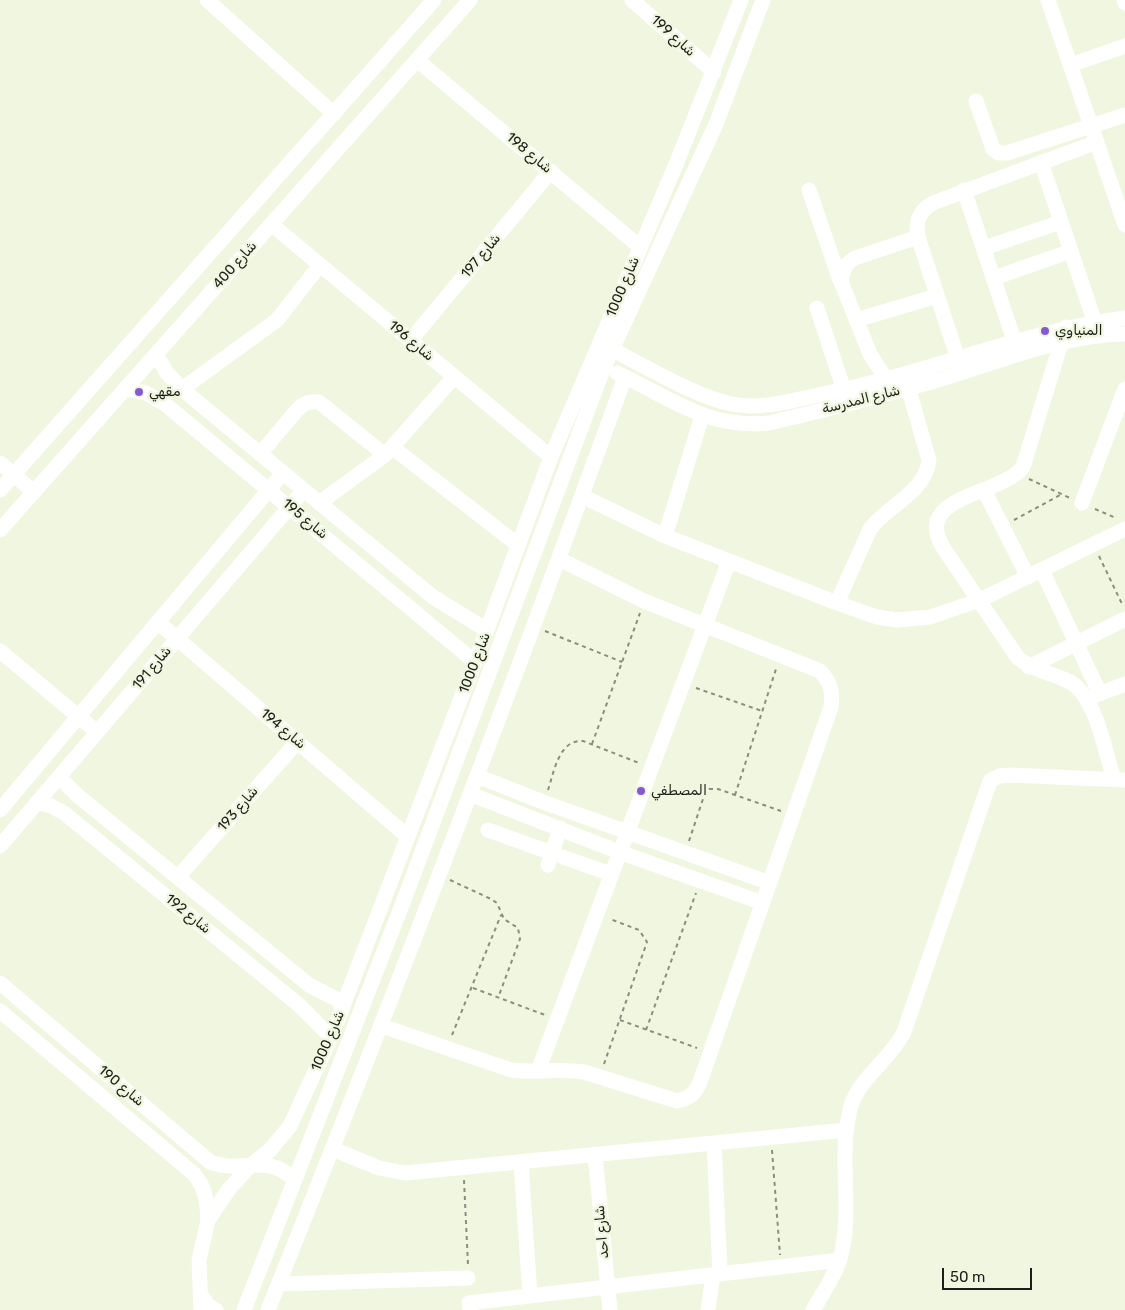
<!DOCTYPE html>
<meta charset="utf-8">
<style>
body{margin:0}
#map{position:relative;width:1125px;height:1310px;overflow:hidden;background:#f1f6e0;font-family:Rubik,sans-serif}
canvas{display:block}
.scale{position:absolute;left:942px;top:1268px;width:90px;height:22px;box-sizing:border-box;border:2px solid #1d1e17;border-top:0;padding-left:6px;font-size:15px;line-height:18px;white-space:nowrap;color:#1d1e17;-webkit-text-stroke:4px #f1f6e0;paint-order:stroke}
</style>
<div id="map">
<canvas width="1125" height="1310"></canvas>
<div class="scale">50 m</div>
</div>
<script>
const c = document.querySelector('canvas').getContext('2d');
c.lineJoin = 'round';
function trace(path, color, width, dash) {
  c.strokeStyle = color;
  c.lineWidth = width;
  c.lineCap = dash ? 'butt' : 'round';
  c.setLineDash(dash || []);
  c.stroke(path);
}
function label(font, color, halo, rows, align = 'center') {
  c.font = font + ' Rubik,"Noto Sans Arabic",sans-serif';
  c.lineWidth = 5;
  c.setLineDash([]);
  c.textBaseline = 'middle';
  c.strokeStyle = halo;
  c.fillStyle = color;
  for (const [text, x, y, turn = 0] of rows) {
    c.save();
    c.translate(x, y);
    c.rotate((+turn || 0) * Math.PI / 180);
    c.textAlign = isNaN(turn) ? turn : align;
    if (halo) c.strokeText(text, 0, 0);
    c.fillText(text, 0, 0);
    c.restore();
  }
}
trace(new Path2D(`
 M1029 479 1070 498
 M1095 509 1116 518
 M1014 520 1062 494
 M1099 556 1123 606
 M545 631 622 662
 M696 688 762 711
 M592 744 640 613
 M548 790C554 772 559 739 583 741L639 763
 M735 795 776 669
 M689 841 704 796 709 789H718L781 811
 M450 880 491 899 497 903 504 919 518 928 520 939 498 998
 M473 988 545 1015
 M620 1020 697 1048
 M646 1030 696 893
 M452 1035 501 915
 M604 1064 647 942 639 930 610 919
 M772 1150 780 1255
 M464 1180 468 1265`), '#8a8d7f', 2, [4, 4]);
trace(new Path2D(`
 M207 0 334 114
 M632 0 714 72
 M1048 0 1125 225
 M1124 0 1125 3
 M417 60 640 247
 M1070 65 1125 46
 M976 101 993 149 999 153H1007L1125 115
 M1041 162 1097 329
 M809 190 841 283
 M964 190 1018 352
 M271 224 551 457
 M984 248 1061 222
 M994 278 1071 251
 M817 308 844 390
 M856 320 937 296
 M1066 327 1023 467C1001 496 910 495 944 549L1018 658C1034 671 1053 673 1070 682 1096 696 1105 752 1114 779
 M410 341 551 171
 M611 349C645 366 696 397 732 404 760 410 790 401 818 395 922 375 1020 332 1125 318
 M156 354 167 373 182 389 433 597 487 630
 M961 368 918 237C915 222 919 211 933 203L1097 142
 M617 373C671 398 706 429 769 423 828 409 887 395 945 378 1004 360 1063 335 1125 334
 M891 387 870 354 842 284C841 272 844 265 855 258L918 237
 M127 389 146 393 165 404 475 662
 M182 389 277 320 320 265
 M392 447 518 545
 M260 454 297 410C304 403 309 401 319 402L385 455
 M0 463 34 492
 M0 490 434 0
 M984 490 1028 577
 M582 496 665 536 837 603 877 617 897 620 930 617 980 600 1125 529
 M319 503 385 455 454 377
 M1082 503 1125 389
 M0 530 470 0
 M665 536 702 416
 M1042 570 1100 694
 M837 603 870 529C888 505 926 492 929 460L906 380
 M159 623 407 836
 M0 651 97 732
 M1029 667 1125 619
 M1091 697 1125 684
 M477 776 543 802 770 883
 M59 777 77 795 309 985 344 1003
 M470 794 619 852 763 903
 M37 802 51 806 64 813 299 1005 331 1037
 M0 810 283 473
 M488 830 552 853
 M0 846 304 490
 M563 857 611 874
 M548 865 560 828
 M178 877 298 741
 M0 983 210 1162C244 1175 264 1151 295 1180
 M0 1011 194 1174C206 1188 207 1202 208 1220
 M382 1026 511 1070C535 1073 559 1068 584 1072L677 1101C690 1098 695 1094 700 1082L831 707C833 692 831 683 820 671L644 601 559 559
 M538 1071 729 561
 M714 1143 720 1274
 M333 1149 379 1168 405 1173 847 1130
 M595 1154 610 1310
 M521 1162 530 1296
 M279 1284 468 1278
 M201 1295 208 1305 216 1310
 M201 1310 199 1260 208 1220 229 1189 251 1165 270 1150 290 1126 331 1037 475 662 551 457 677 162 741 0
 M244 1310 404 900 604 367 716 124 763 0
 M268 1310C392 1001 512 690 625 377
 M470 1310 469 1303 840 1260
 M708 1310 713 1275
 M813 1310C822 1294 835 1276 840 1259 854 1210 837 1156 851 1106 860 1077 890 1060 904 1032L990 781 999 776 1010 775 1125 780`), '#fff', 15);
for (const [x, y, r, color] of [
 [1045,331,5,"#8459d2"],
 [139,392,5,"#8459d2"],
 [641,791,5,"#8459d2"]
]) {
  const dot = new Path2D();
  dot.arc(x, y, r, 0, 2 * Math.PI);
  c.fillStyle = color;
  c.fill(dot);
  trace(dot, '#f1f6e0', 2);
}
label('14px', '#1d1e17', '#f1f6e0', [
 ["شارع 199",673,36,42],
 ["شارع 198",529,153,40],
 ["شارع 197",481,256,-50],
 ["شارع 400",235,265,-48],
 ["شارع 1000",623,287,-67],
 ["شارع 196",411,341,40],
 ["شارع المدرسة",861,400,-14],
 ["شارع 195",305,519,40],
 ["شارع 1000",475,663,-69],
 ["شارع 191",152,668,-50],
 ["شارع 194",283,729,40],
 ["شارع 193",238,809,-49],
 ["شارع 192",188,914,39],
 ["شارع 1000",328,1041,-67],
 ["شارع 190",121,1086,40],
 ["شارع احد",602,1232,-95]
]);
label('14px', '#1d1e17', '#f1f6e0', [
 ["المنياوي",1055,331],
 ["مقهي",149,392],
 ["المصطفي",651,791]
], 'left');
</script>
